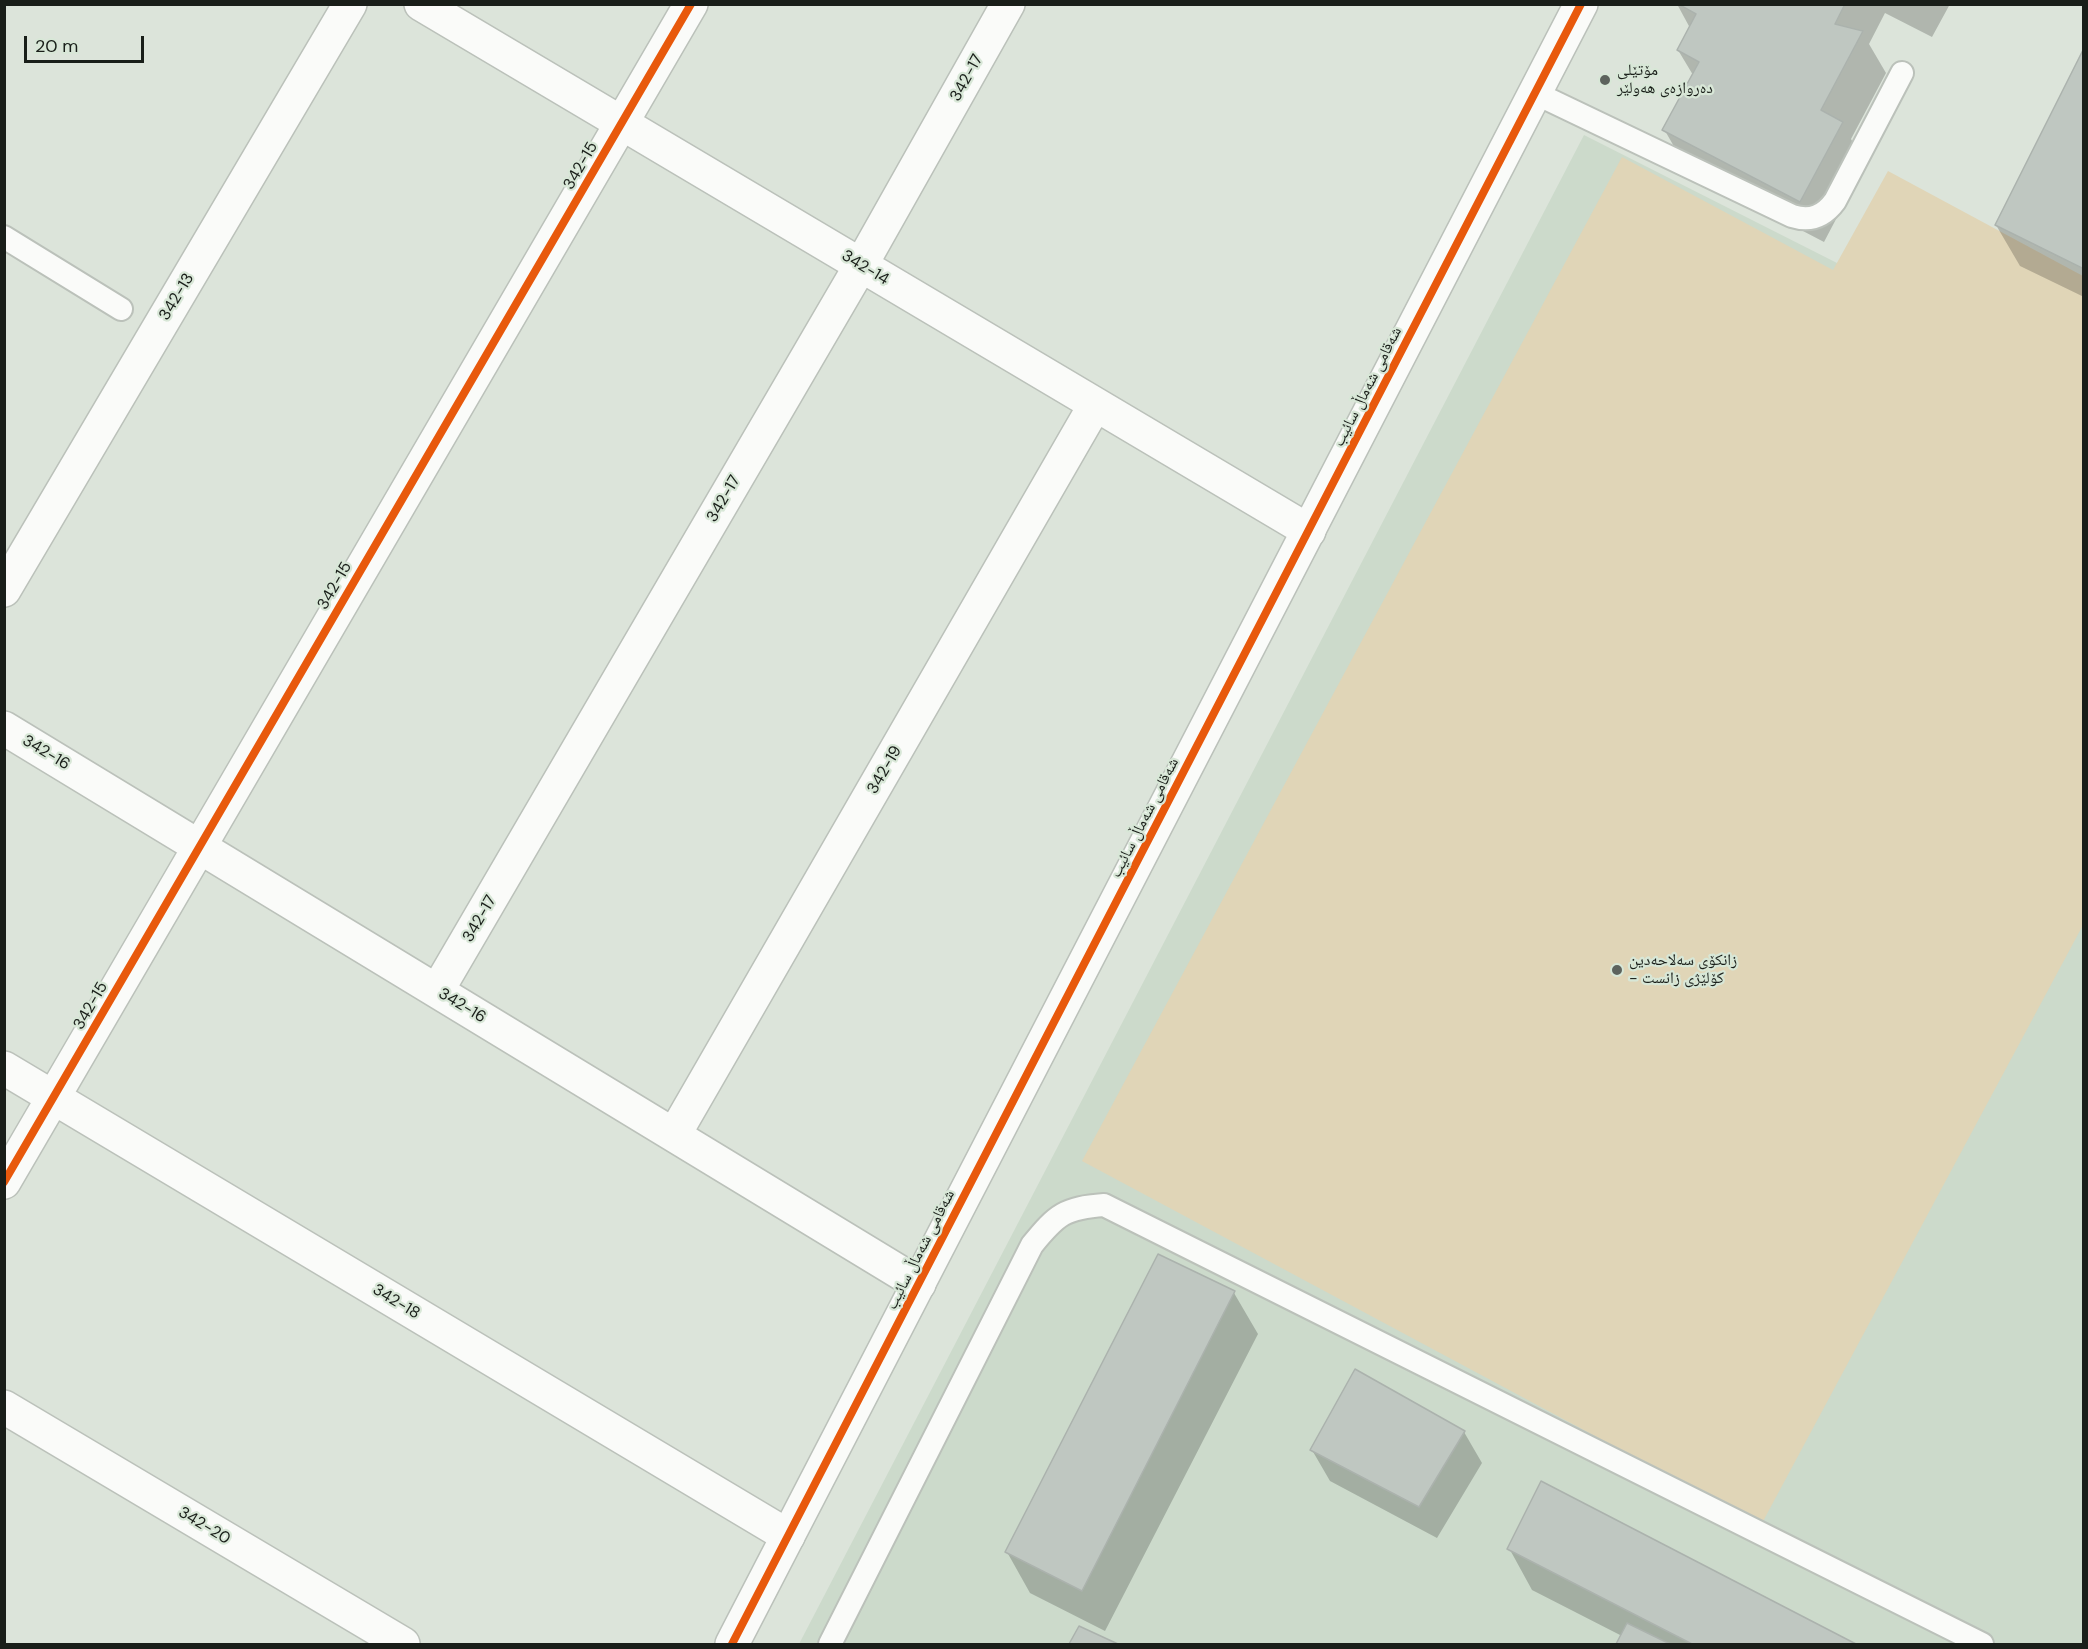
<!DOCTYPE html>
<meta charset="utf-8">
<style>
body{margin:0}
#map{position:relative;width:2088px;height:1649px;overflow:hidden;background:#dce4da;font-family:"DM Sans",sans-serif}
canvas{display:block}
.frame{position:absolute;inset:0;border:6px solid #191e19;pointer-events:none}
.scale{position:absolute;left:24px;top:36px;width:120px;height:27px;box-sizing:border-box;border:3px solid #191e19;border-top:0;padding-left:8px;font-size:18px;line-height:21px;white-space:nowrap;color:#191e19;-webkit-text-stroke:4px #d8e7d7;paint-order:stroke}
</style>
<div id="map">
<canvas width="2088" height="1649"></canvas>
<div class="frame"></div>
<div class="scale">20 m</div>
</div>
<script>
const c = document.querySelector('canvas').getContext('2d');
c.lineJoin = 'round';
function fillPath(path, color) {
  c.fillStyle = color;
  c.fill(path, 'evenodd');
}
function trace(path, color, width, dash) {
  c.strokeStyle = color;
  c.lineWidth = width;
  c.lineCap = dash ? 'butt' : 'round';
  c.setLineDash(dash || []);
  c.stroke(path);
}
function label(font, color, halo, rows, align = 'center') {
  c.font = font + ' "DM Sans","Noto Naskh Arabic",sans-serif';
  c.lineWidth = 4.5;
  c.setLineDash([]);
  c.textBaseline = 'middle';
  c.strokeStyle = halo;
  c.fillStyle = color;
  for (const [text, x, y, turn = 0] of rows) {
    c.save();
    c.translate(x, y);
    c.rotate((+turn || 0) * Math.PI / 180);
    c.textAlign = isNaN(turn) ? turn : align;
    if (halo) c.strokeText(text, 0, 0);
    c.fillText(text, 0, 0);
    c.restore();
  }
}
fillPath(new Path2D(`
 M1584 135 1837 263 1892 192 2083 296V1644H799Z`), '#ccdacb');
fillPath(new Path2D(`
 M1622 157 1833 270 1888 171 2083 276V925L1761 1525 1082 1161Z`), '#e0d5b7');
fillPath(new Path2D(`
 M1677 4H1950L1932 37 1885 13 1869 44 1886 73 1851 139 1865 164 1824 242 1688 171 1664 129 1693 75 1678 50 1690 28Z
 M2084 51V297L2020 266 1996 225Z
 M1234 1293 1258 1334 1105 1631 1030 1593 1007 1552Z
 M1464 1432 1482 1463 1437 1538 1330 1481 1312 1450Z
 M1542 1483 1853 1644H1617L1622 1636 1532 1590 1509 1548Z
 M1079 1628 1115 1644H1070Z`), '#0003');
const building = new Path2D(`
 M1678 4H1845L1835 24 1863 31 1821 110 1843 122 1800 202 1662 130 1699 62 1677 50 1696 14Z
 M2084 48V269L1995 225Z
 M1158 1254 1235 1291 1082 1591 1005 1552Z
 M1355 1369 1465 1431 1419 1507 1310 1450Z
 M1541 1481 1856 1644H1692L1507 1549Z
 M1627 1623 1670 1644H1616Z
 M1079 1626 1118 1644H1069Z`);
fillPath(building, '#bfc7c1');
trace(building, '#abb2ad', 1.5);
const lane = new Path2D(`
 M1535 93 1792 216C1811 222 1824 216 1835 201L1902 73
 M4 237 121 309
 M830 1644 1032 1245C1057 1214 1065 1208 1104 1205L1982 1644`);
const street = new Path2D(`
 M421 4 1309 531
 M4 590 350 4
 M4 728 919 1284
 M437 991 861 265 1008 4
 M4 1068 788 1536
 M674 1135 1095 405
 M4 1182 691 4
 M4 1407 403 1644`);
const secondary = new Path2D(`
 M732 1644 1581 4`);
trace(lane, '#bbc1ba', 26);
trace(street, '#bbc1ba', 36);
trace(secondary, '#bbc1ba', 36);
trace(lane, '#fafbf9', 22);
trace(street, '#fafbf9', 33);
trace(secondary, '#fafbf9', 33);
trace(new Path2D(`
 M4 1182 691 4
 M732 1644 1581 4`), '#e8590c', 8);
for (const [x, y, r, color] of [
 [1605,80,6,"#5d635d"],
 [1617,970,6,"#5d635d"]
]) {
  const dot = new Path2D();
  dot.arc(x, y, r, 0, 2 * Math.PI);
  c.fillStyle = color;
  c.fill(dot);
  trace(dot, '#d8e7d7', 2);
}
label('16px', '#191e19', '#d8e7d7', [
 ["مۆتێلی",1617,71],
 ["دەروازەی هەولێر",1617,89],
 ["زانکۆی سەلاحەدین",1629,961],
 ["- کۆلێژی زانست",1629,979]
], 'left');
label('16px', '#191e19', '#d8e7d7', [
 ["342-17",967,78,-61],
 ["342-15",581,166,-60],
 ["342-14",865,268,31],
 ["342-13",177,297,-59],
 ["شەقامی شەماڵ سائیب",1368,387,-63],
 ["342-17",724,499,-60],
 ["342-15",335,586,-60],
 ["342-16",46,753,31],
 ["342-19",885,770,-60],
 ["شەقامی شەماڵ سائیب",1145,818,-63],
 ["342-17",480,919,-60],
 ["342-15",91,1006,-60],
 ["342-16",462,1006,31],
 ["شەقامی شەماڵ سائیب",921,1250,-63],
 ["342-18",396,1302,31],
 ["342-20",204,1526,31]
]);
</script>
